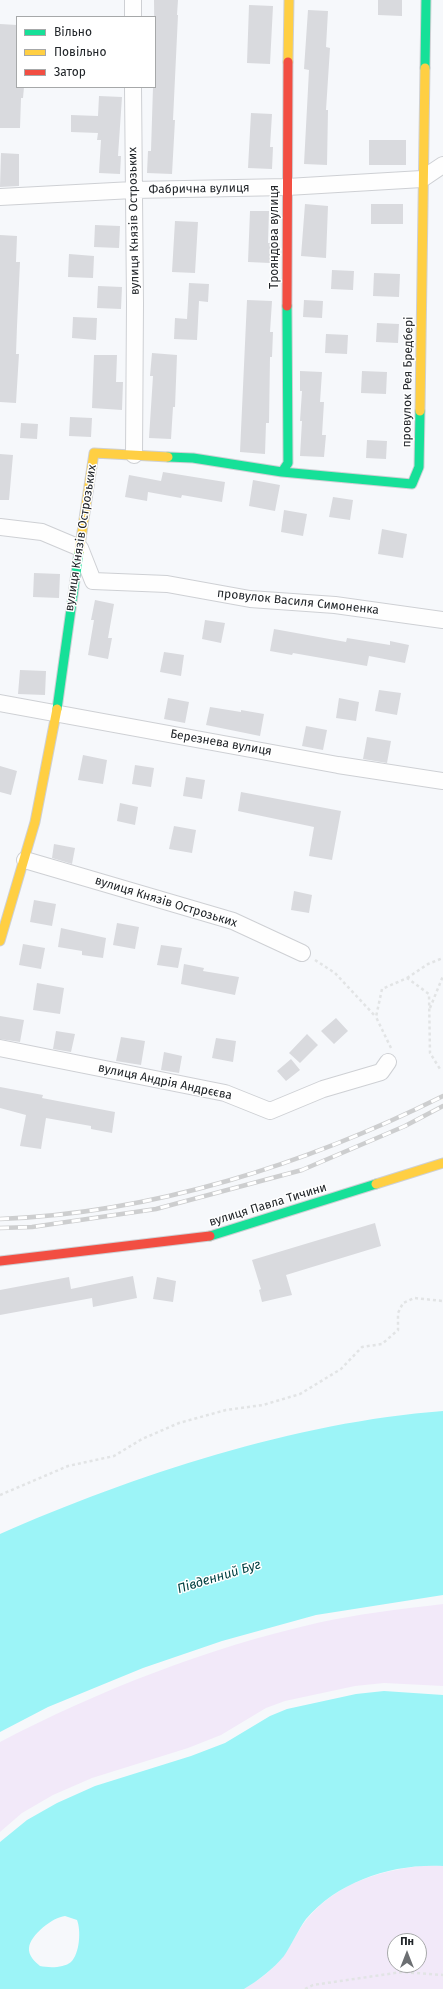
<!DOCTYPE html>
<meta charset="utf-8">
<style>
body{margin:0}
#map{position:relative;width:443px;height:1989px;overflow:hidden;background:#f6f8fb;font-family:"Fira Sans",sans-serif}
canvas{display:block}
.legend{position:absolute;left:16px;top:16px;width:140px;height:72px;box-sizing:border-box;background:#fff;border:1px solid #a6a8a9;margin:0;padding:5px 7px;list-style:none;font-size:12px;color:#212529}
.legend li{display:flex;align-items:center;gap:8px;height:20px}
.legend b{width:20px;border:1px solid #a6a8a9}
.north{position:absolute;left:387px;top:1933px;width:40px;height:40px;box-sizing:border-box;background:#fff;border:1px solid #a6a8a9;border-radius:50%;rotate:0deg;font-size:11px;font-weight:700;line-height:16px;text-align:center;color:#212529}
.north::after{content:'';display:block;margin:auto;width:14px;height:18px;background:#6c6f72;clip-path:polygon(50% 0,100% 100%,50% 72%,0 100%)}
</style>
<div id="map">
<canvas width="443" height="1989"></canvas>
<ul class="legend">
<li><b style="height:5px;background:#16e098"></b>Вільно</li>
<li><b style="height:5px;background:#ffcf43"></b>Повільно</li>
<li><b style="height:5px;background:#f24e42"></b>Затор</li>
</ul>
<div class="north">Пн</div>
</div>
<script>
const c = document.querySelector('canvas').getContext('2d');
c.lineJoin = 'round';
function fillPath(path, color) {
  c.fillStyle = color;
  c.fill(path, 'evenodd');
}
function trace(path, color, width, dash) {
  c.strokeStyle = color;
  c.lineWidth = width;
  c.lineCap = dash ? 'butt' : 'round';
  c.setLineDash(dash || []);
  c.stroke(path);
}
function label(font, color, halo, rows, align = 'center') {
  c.font = font + ' "Fira Sans",sans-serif';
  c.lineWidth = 3;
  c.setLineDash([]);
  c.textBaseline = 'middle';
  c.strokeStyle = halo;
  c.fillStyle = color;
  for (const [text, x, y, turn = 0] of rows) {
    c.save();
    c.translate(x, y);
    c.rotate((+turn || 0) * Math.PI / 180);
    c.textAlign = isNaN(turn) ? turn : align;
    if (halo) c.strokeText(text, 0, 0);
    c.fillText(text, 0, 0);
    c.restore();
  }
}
fillPath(new Path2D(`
 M443 1604V1686L384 1683 355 1686 285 1701 266 1708 221 1735 188 1748 92 1778 53 1795 22 1813 0 1832V1742C100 1690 207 1648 317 1623 358 1614 401 1609 443 1604Z
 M429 1865 443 1866V1989H244C259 1980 274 1969 284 1955 292 1944 298 1930 307 1919 339 1881 382 1870 429 1865ZM395 1941H419V1965H395Z`), '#f2e9f9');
fillPath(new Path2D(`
 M443 1411V1595L316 1615 222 1641 143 1668 48 1707 0 1732V1534C134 1475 296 1422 443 1411Z
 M384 1691 443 1695V1866C394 1863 338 1881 306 1919 298 1930 292 1944 284 1956 273 1969 259 1980 244 1989H0V1842L27 1820 57 1803 95 1786 191 1756 225 1743 270 1716 287 1709 356 1694ZM65 1916 77 1920C81 1930 80 1953 71 1962 64 1968 49 1968 40 1966 35 1962 28 1955 29 1948 30 1935 53 1917 65 1916Z`), '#9cf4f7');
fillPath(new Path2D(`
 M154 0H178L177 15H178L173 120H175L172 174 147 173 148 151H151L153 87H155Z
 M378 0H402V16L378 15Z
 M249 5 273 6 270 64 247 63Z
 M308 10 328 11 326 47 330 48 326 110H328L327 165 304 164 309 70 304 69Z
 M0 24 17 25V87H24L23 98H21L20 128H0Z
 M99 96 122 97 118 156H121L120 174 99 173 101 140H97L98 133 71 132V115L98 116Z
 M251 113 272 114 270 147H273L272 169 248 168Z
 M369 140H406V165H369Z
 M1 153 19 154V186L0 187Z
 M305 204 328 206 326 258 301 256Z
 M371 204H403V224H371Z
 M250 211H269L268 243H271L270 263 248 262Z
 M175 221 198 222 195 273 172 272Z
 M95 225 120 226 119 248 94 247Z
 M0 235 17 236 16 262H20L17 326 16 354H19L16 403 0 402Z
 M69 254 94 256 93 278 68 277Z
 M332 270 354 271 353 290 331 289Z
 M374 273 400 274 399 297 373 296Z
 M189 283 209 284 208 302 199 301 197 340 174 339 175 318 187 319Z
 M98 286 122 287 121 309 97 308Z
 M247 300 272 301 270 332H273L272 357H270L269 423H266L265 454 240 452Z
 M304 300 323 301 322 318 303 317Z
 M73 317 97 318 96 340 72 338Z
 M377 323 399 324 398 343 376 342Z
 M326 334 348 335 347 354 325 353Z
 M152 353 177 355 175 407H173L171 439 149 438 153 376H150Z
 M94 355H117L116 382H123L122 410 92 408Z
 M300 371 322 372 320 402H324L322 435H326L324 457 300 456 302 421H300L302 391H300Z
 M362 371 387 372 386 394 361 393Z
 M70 417 92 418 91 437 69 436Z
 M21 423 38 424 37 439 20 438Z
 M367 440 387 441 386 459 366 458Z
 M0 454 13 455 9 500H0Z
 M163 472 225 482 222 502 182 495 181 498 148 492 147 501 125 497 129 475 161 481Z
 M253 480 280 485 275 511 249 506Z
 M333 497 353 500 350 520 329 517Z
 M284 510 307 514 303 536 281 532Z
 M382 529 407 534 403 558 378 554Z
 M34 573 60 574 59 598 33 597Z
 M95 600 114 604 108 638H112L108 659 88 655 94 620H91Z
 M205 620 225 623 221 643 202 639Z
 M274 629 346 642 347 638 390 645V641L409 645 405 663 369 656 367 666 293 653 292 655 270 651Z
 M164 652 184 655 181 676 160 672Z
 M20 670 46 671 45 695 18 694Z
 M379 690 401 693 397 715 375 711Z
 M168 698 189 702 185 723 164 719Z
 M339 698 359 702 356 721 336 718Z
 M210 707 241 712V710L264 714 260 736 206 725Z
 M306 726 327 730 323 750 302 746Z
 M367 737 391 741 387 763 363 759Z
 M83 755 107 760 103 784 78 780Z
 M135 765 154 768 151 787 132 784Z
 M0 766 17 771 11 795 0 792Z
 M186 777 205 780 202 799 183 796Z
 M241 792 341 811 332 860 309 856 314 827 238 811Z
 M120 803 138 807 135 825 117 821Z
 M174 826 196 830 192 853 169 849Z
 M54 844 75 848 72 864 52 858Z
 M294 891 312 895 309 913 291 910Z
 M34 900 56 904 52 926 30 922Z
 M117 923 139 927 135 949 113 945Z
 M61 928 106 938 103 958 82 955V951L58 947Z
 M23 944 45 948 41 969 19 965Z
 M161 945 182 948 178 968 157 965Z
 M184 964 204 968 203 971 239 977 235 995 181 984Z
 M37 983 64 988 60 1014 33 1010Z
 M0 1016 24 1020 20 1042 0 1039Z
 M336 1018 348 1031 334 1044 321 1031Z
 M56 1031 75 1034 71 1052 53 1049Z
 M307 1034 318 1045 300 1063 289 1053Z
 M121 1037 145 1041 141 1065 116 1061Z
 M216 1038 236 1041 233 1062 212 1058Z
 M164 1052 182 1056 179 1073 161 1070Z
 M291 1059 300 1070 286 1081 277 1071Z
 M0 1087 43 1095 42 1098 115 1112 112 1133 91 1129V1126L46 1118 41 1149 20 1146 26 1115 0 1108Z
 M375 1223 381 1246 286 1275 292 1295 262 1302 259 1290 261 1289 252 1260Z
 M133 1276 137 1298 93 1307 92 1298 0 1315V1290L69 1277 71 1289Z
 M157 1277 176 1281 173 1302 153 1299Z`), '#d9dade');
const street = new Path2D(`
 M133 17V0
 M133 87 135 304 134 455
 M0 197 133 190 287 187 422 179 443 165
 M0 527 42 532 80 548 93 581 167 584 250 599 335 605 443 620
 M0 703 338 765 443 781
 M25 860 233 921 302 953
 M0 1048 225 1093 270 1111 323 1089 381 1072 388 1062`);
const fast = new Path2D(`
 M425 68 426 0
 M168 457 193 458 282 472 412 484 419 467 420 411
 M282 472 288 463 287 306
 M57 709 79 552
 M210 1236 376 1184`);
const slow = new Path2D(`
 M288 62 289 0
 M420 411 425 68
 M79 552 94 453 168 457
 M0 941 35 822 57 709
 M376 1184 443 1163`);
const jam = new Path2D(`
 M287 306 288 62
 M0 1261 210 1236`);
trace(street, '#ced0d4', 18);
trace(fast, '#ced0d4', 11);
trace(slow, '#ced0d4', 11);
trace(jam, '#ced0d4', 11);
trace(new Path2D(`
 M315 960 335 973 376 1017
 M407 978 428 964 443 958
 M430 1008 443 976
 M391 1048 376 1017 382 989 407 978 429 994 430 1053 440 1069
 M0 1495 68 1466 114 1456 142 1439 179 1423 226 1410 263 1405 300 1394 341 1369 362 1347 382 1344 398 1330V1313L403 1303 414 1298 443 1301
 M305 1989 313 1985 402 1972 443 1975`), '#e2e4e5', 2.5, [3, 3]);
trace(street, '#fefefe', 16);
trace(fast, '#16e098', 9);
trace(slow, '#ffcf43', 9);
trace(jam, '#f24e42', 9);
const rail = new Path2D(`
 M0 1219C153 1213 307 1164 443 1096
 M0 1228 32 1227 156 1209 302 1170 405 1126 443 1106`);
trace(rail, '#cdcecf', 4.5);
trace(rail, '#fff', 3, [9]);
label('12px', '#212529', '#fff', [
 ["Фабрична вулиця",199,189,-1],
 ["вулиця Князів Острозьких",134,221,-91],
 ["Трояндова вулиця",275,237,-90],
 ["провулок Рея Бредбері",408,382,-89],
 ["вулиця Князів Острозьких",81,538,-81],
 ["провулок Василя Симоненка",298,602,6],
 ["Березнева вулиця",221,743,10],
 ["вулиця Князів Острозьких",166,902,17],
 ["вулиця Андрія Андрєєва",165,1082,12],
 ["вулиця Павла Тичини",268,1205,-17]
]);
label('italic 13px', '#014041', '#fff', [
 ["Південний Буг",219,1577,-17]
]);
</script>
